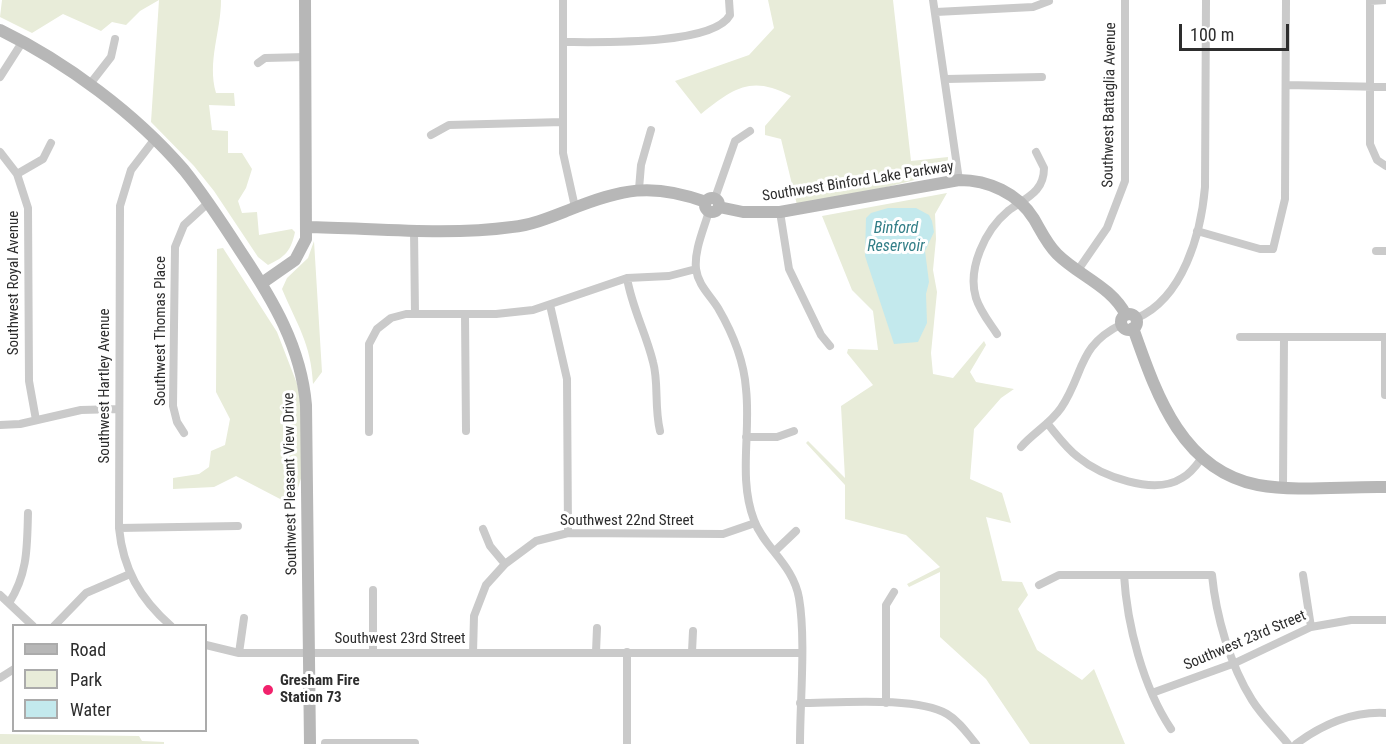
<!DOCTYPE html>
<style>
body{margin:0}
#map{position:relative;width:1386px;height:744px;overflow:hidden;background:#fff;font-family:"Roboto Condensed",sans-serif}
canvas{display:block}
.legend{position:absolute;left:12px;top:624px;width:195px;height:108px;box-sizing:border-box;background:#fff;border:2px solid #ababab;margin:0;padding:8px 10px;list-style:none;font-size:18px;color:#2d2d2d}
.legend li{display:flex;align-items:center;gap:12px;height:30px}
.legend b{width:30px;border:2px solid #ababab}
.scale{position:absolute;left:1179px;top:24px;width:110px;height:27px;box-sizing:border-box;border:3px solid #2d2d2d;border-top:0;padding-left:8px;font-size:18px;line-height:21px;white-space:nowrap;color:#2d2d2d;-webkit-text-stroke:4px #fff;paint-order:stroke}
</style>
<div id="map">
<canvas width="1386" height="744"></canvas>
<ul class="legend">
<li><b style="height:8px;background:#b7b7b7"></b>Road</li>
<li><b style="height:16px;background:#e8ecd9"></b>Park</li>
<li><b style="height:16px;background:#c3e9ed"></b>Water</li>
</ul>
<div class="scale">100 m</div>
</div>
<script>
const c = document.querySelector('canvas').getContext('2d');
c.lineJoin = 'round';
function fillPath(path, color) {
  c.fillStyle = color;
  c.fill(path, 'evenodd');
}
function trace(path, color, width, dash) {
  c.strokeStyle = color;
  c.lineWidth = width;
  c.lineCap = dash ? 'butt' : 'round';
  c.setLineDash(dash || []);
  c.stroke(path);
}
function label(font, color, halo, rows, align = 'center') {
  c.font = font + ' "Roboto Condensed",sans-serif';
  c.lineWidth = 6;
  c.setLineDash([]);
  c.textBaseline = 'middle';
  c.strokeStyle = halo;
  c.fillStyle = color;
  for (const [text, x, y, turn = 0] of rows) {
    c.save();
    c.translate(x, y);
    c.rotate((+turn || 0) * Math.PI / 180);
    c.textAlign = isNaN(turn) ? turn : align;
    if (halo) c.strokeText(text, 0, 0);
    c.fillText(text, 0, 0);
    c.restore();
  }
}
fillPath(new Path2D(`
 M2 0H221C221 32 207 61 216 93H234L235 106 209 105 212 130 228 131V153H242L252 169 246 188 238 201 242 213 257 212 259 235 292 229 295 232C291 251 285 257 268 265L258 257 214 191 194 166 151 122 159 0 140 11 126 25 112 22 101 31 63 14 32 33 0 17Z
 M768 0H893L911 161 948 157 947 172 798 209 781 139 765 135V126L791 96C751 75 734 88 701 114L675 81 749 55 774 28Z
 M947 193 935 214 936 239 933 270 937 292 931 353 933 374 953 378 984 341 986 345 970 372 976 382 1014 389 1001 398 974 429 970 479 1002 493 1011 523 986 517 1002 581 1022 582 1028 595 1018 609 1037 650 1082 680 1094 669 1125 744H1030L986 679 940 637V572L909 587 907 584 940 567 906 535 845 519V485L806 443 808 441 845 478 841 406 873 385 847 353 848 349 878 350 873 311 852 290 822 216Z
 M314 241 322 372 313 384C311 343 297 325 282 289L287 278 308 258Z
 M223 248 277 332 301 394 304 469 297 491 282 500 236 476 214 487 173 489V478L199 474 209 467 211 451 225 445 230 419 216 392 217 249Z
 M0 734 139 736 142 741 164 742V744H0Z`), '#e8ecd9');
fillPath(new Path2D(`
 M888 208H916L929 215 932 221 934 232 925 251 929 282 926 294 927 323 918 342 894 344 865 256 866 218 871 213Z`), '#c3e9ed');
trace(new Path2D(`
 M563 0V153L575 207
 M933 0 959 180
 M1370 0V144L1377 160 1386 166
 M1370 1 1386 0
 M936 12 1033 7 1049 1
 M563 42C596 42 713 46 730 15L729 0
 M258 63 265 58 306 57
 M0 77 23 41
 M946 79 1042 77
 M90 84 111 57 115 39
 M1286 85 1386 87
 M431 135 449 125 563 122
 M154 140 131 170 120 206 119 528C123 569 140 599 171 626
 M0 152 17 174 28 208 29 381 36 420
 M17 174 43 159 51 143
 M639 189 641 165 651 130
 M715 198 735 141 750 131
 M709 211C704 229 694 250 696 269 698 285 710 295 718 308 732 332 744 361 746 389 751 433 738 478 754 520 764 548 793 564 799 598 806 639 800 701 800 744
 M780 212 789 269 821 335 830 346
 M414 230 415 314
 M1197 231 1260 249H1273L1285 199 1286 0
 M1376 251H1386
 M1078 270 1107 228 1125 181V0
 M627 278C632 308 646 333 653 362 659 383 654 406 660 431
 M550 305 567 379 568 533
 M465 314 466 431
 M1137 318C1183 298 1201 234 1205 187L1206 0
 M997 334C989 322 980 311 976 298 967 269 985 230 1008 211 1025 198 1044 193 1044 168L1036 152
 M1240 337H1386
 M1385 395V337
 M1047 423C1057 435 1066 448 1078 457 1101 476 1154 496 1182 478 1190 474 1196 466 1201 459
 M0 425 20 424 81 410 118 409
 M369 432V344L377 329 391 318 406 314H496L533 310 627 278 669 276 696 269
 M184 433 177 422 173 406 175 247 184 225 208 203
 M746 437H777L794 431
 M1021 447C1033 433 1050 424 1061 408 1085 372 1077 346 1122 324
 M1283 486 1284 337
 M119 528 238 526
 M483 529 490 546 505 564
 M775 551 796 531
 M1124 575C1127 625 1143 687 1171 729
 M1303 575 1311 627
 M1039 585 1059 575H1212C1216 616 1230 665 1252 700 1262 716 1276 729 1288 744
 M373 590V653
 M0 595 33 626
 M9 603C28 573 27 547 28 513
 M54 626 86 593 130 574
 M206 645 239 653H800
 M596 652 597 628
 M627 652V744
 M692 652 693 631
 M239 653 244 618
 M473 653 474 616 486 585 505 564 536 541 568 533 723 534 755 523
 M0 678 14 669
 M1152 693 1235 663 1311 627 1351 620H1386
 M800 703C837 703 916 696 947 714 959 721 967 733 976 744
 M886 703V605L894 592
 M325 743H415
 M1296 744C1323 724 1352 711 1386 713`), '#cacaca', 8);
trace(new Path2D(`
 M0 30C66 62 136 114 184 170 205 196 223 224 241 252 273 300 301 347 306 405L310 744
 M705 205a7 7 0 1 1 14 0a7 7 0 1 1-14 0Z
 M719 207 743 212H780L959 180C988 180 1018 193 1034 219 1041 231 1047 244 1057 254 1079 276 1111 286 1126 315
 M306 227C373 228 446 236 512 227 532 225 551 217 569 210 622 189 651 182 706 202
 M262 283 295 260 306 239 305 0
 M1121 322a8 8 0 1 1 16 0a8 8 0 1 1-16 0Z
 M1133 328C1156 393 1181 470 1258 485 1297 492 1346 486 1386 487`), '#b7b7b7', 12);
for (const [x, y, r, color] of [
 [268,690,6,"#f1226c"]
]) {
  const dot = new Path2D();
  dot.arc(x, y, r, 0, 2 * Math.PI);
  c.fillStyle = color;
  c.fill(dot);
  trace(dot, '#fff', 2);
}
label('15px', '#2d2d2d', '#fff', [
 ["Southwest Battaglia Avenue",1110,105,-89],
 ["Southwest Binford Lake Parkway",858,182,-9],
 ["Southwest Royal Avenue",14,283,-90],
 ["Southwest Thomas Place",161,331,-90],
 ["Southwest Hartley Avenue",105,386,-90],
 ["Southwest Pleasant View Drive",291,484,-91],
 ["Southwest 22nd Street",627,521],
 ["Southwest 23rd Street",400,639],
 ["Southwest 23rd Street",1245,641,-23]
]);
label('bold 15px', '#2d2d2d', '#fff', [
 ["Gresham Fire",280,681],
 ["Station 73",280,698]
], 'left');
label('italic 16px', '#327e87', '#fff', [
 ["Binford",896,229],
 ["Reservoir",896,247]
]);
</script>
